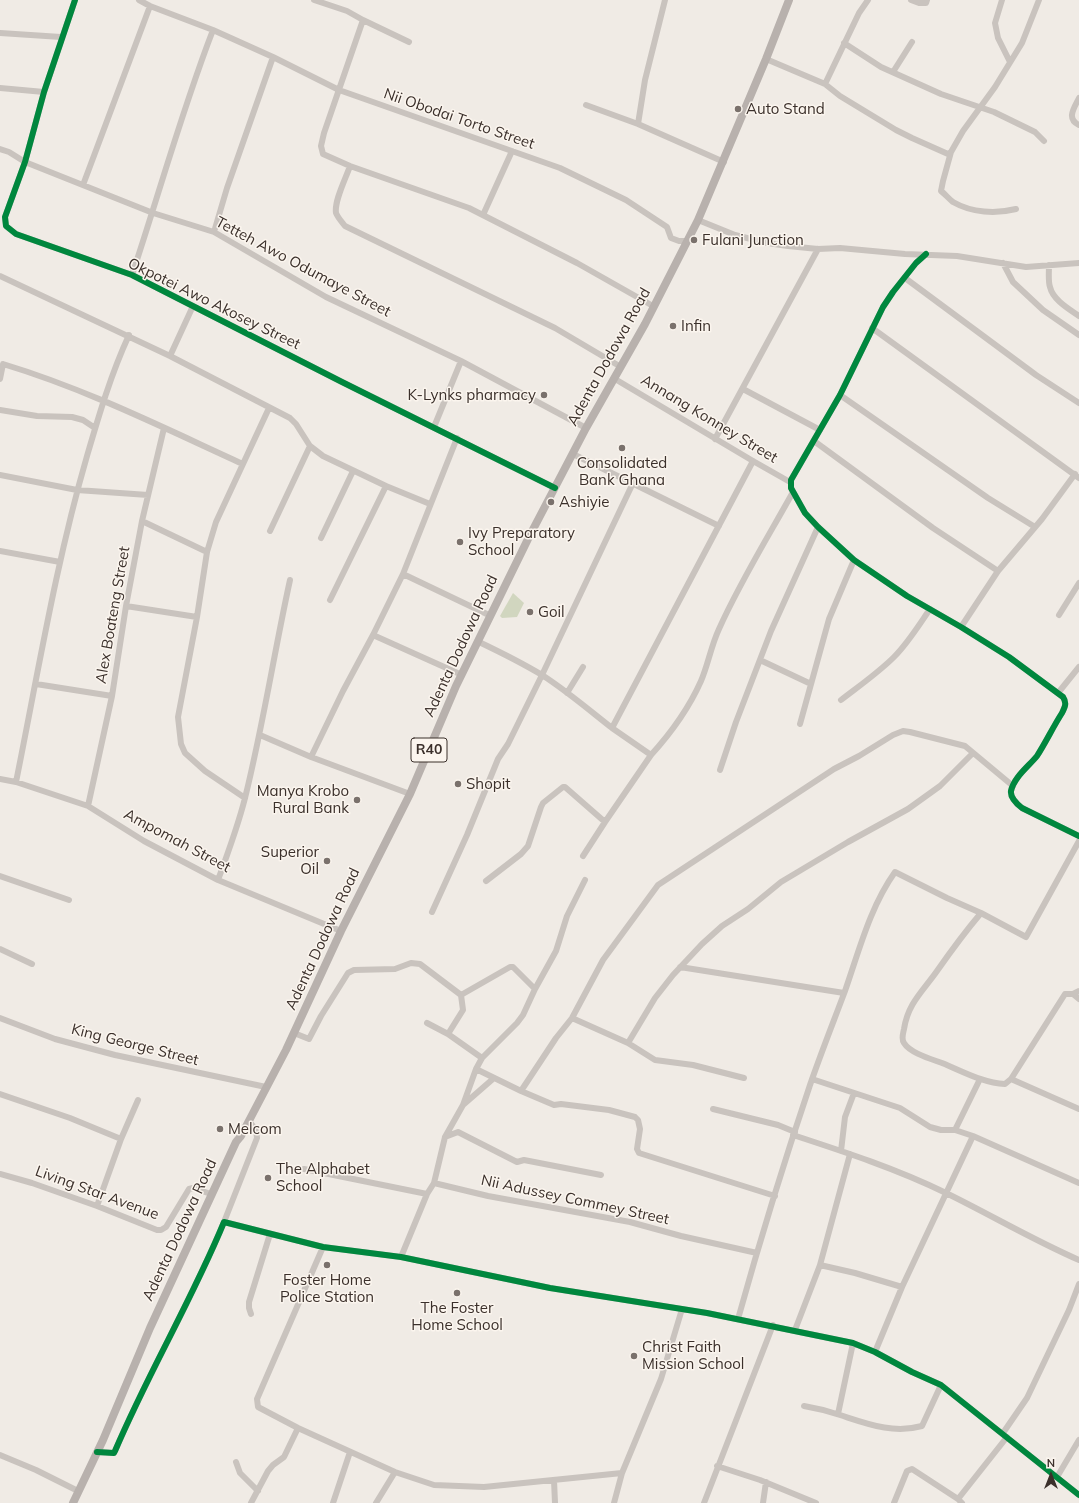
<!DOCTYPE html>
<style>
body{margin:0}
#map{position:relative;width:1079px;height:1503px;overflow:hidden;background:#f0ebe5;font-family:Mulish,sans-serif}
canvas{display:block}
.north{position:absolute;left:1031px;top:1455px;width:40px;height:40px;-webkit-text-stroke:3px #fbf5ee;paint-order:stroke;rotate:0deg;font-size:11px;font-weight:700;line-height:16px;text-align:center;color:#3b302b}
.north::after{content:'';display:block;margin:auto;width:14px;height:18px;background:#3b302b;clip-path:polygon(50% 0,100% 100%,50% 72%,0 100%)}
</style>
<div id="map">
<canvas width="1079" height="1503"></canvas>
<div class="north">N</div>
</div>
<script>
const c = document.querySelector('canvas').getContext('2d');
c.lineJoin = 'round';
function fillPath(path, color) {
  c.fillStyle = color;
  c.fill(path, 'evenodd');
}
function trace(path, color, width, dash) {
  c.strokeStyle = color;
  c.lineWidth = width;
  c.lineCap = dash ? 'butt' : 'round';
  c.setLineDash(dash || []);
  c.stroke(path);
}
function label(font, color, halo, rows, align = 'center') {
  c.font = font + ' Mulish,sans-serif';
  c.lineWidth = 3;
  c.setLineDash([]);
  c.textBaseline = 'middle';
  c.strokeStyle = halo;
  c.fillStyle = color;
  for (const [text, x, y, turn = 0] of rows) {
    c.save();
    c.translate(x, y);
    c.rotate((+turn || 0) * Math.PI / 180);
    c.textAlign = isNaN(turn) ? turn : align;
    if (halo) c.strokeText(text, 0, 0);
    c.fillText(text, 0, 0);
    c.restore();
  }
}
fillPath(new Path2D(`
 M513 593 524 603 517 617 502 618 500 616Z`), '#d1d6bf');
trace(new Path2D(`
 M75 0 44 92 25 162 5 217 6 226 16 234 132 275 342 382 555 488
 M139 0 150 6 213 30 273 57 339 90 560 168 626 200 667 227 671 238 679 241H687
 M314 0 347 11 363 20
 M911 0 919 3H926L927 0
 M1002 0 995 23 998 38 1010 62
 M0 33 61 37
 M409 42 363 20 324 133 321 146 323 154 350 166 469 208 577 263 653 306
 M844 43 881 67 941 94 994 112 1035 132 1044 141
 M766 59 825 84 840 96 896 130 912 138 948 154 951 152 963 131 995 87 1022 43 1039 0
 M893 72 912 42
 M825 84 859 13 868 0
 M0 88 44 92
 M1079 98C1074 108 1066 119 1079 125
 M586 105 638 124 645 80 665 0
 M638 124 724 162
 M0 149 9 152 25 162 153 213 214 232 326 297 461 361 586 428
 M951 152 943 181 941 191C945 194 949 199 953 202 972 213 996 214 1016 209
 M350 166C346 178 334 201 336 213 338 218 342 222 345 226L555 328 621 367
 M83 185 150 6
 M483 215 512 151
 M698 220 735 235 767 243 788 246 818 249 840 248 905 254 957 256 1026 267 1079 263
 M214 232 227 188 273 57
 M926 254 916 263 893 292 883 307 840 395 791 480V488L805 513 818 527 854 560 907 596 961 627 1009 657 1063 697C1067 703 1065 707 1062 713 1053 727 1046 742 1037 756 1029 766 1014 777 1011 791 1010 798 1017 804 1022 808L1079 836
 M1003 263 1013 282 1043 310 1079 335
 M1049 265C1049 272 1048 281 1050 287 1053 300 1069 309 1079 316
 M132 275C159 194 182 110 213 30
 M0 276 170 356 290 418 296 424 310 446 323 456 386 486 430 504
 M905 278 1036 375 1079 403
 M872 328 1079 478
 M170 356 193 306
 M0 379 3 364C86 389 164 428 243 464
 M615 379 753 461 790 482
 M743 389 820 430
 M840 395 988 498 1035 527
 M0 410 37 416 72 417 83 420 95 428
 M434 427 461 361
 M715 439 818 249
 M814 441 933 528 998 571
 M573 454 719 526
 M0 475 77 490 148 495
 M142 521 207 552
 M270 531 310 446
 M321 538 353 471
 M0 551 60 562
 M403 574 491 616
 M330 600 386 486
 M126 606 197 617
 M1059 615 1079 583
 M961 627 998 571 1042 519 1075 474
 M373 635 462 675
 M479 642C500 652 522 663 542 675 567 691 589 710 612 728L753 461
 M760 660 811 684
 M36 684 112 696
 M567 693 583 667
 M1058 693 1079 667
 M841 700C859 686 878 673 894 657 908 643 919 625 930 609
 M800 724 829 619 854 560
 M612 728 651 755C671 733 689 708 701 681 708 665 711 646 719 629 740 582 768 537 793 492
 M260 735 311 757 410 794
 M311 757 343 691 373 635 403 574 457 438
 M720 770 736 722 771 631 818 527
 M0 779 16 782 88 806 144 841 218 880 341 931
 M16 782C38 673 56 563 87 456 99 415 111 374 129 335
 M245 798 205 771 185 753 181 744 178 717 197 617 207 552 216 522 269 408
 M88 806 112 696 126 606 142 521 164 428
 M583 856 605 822 651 755
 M0 876 69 900
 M218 880C228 853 238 826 245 798 263 726 274 653 290 580
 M486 881 521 854 528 846 541 807 543 803 563 787H565L605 822
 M432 912 467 835 498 759 508 744 542 675 633 483
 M981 913C965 932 951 951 937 971 923 991 908 1003 904 1029 903 1034 901 1039 904 1043 910 1053 931 1059 942 1063 962 1071 983 1083 1005 1084L1011 1079 1079 1109
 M0 949 32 964
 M680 967 844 993
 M535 989 556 951 567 916 585 880
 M1073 994 1079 999
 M0 1018 55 1039 115 1055 266 1087
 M572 1018 628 1043 655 1060 693 1065 744 1078
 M427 1023 448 1034 482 1058
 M294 1033 309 1039 321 1016 348 973 354 970 395 969 411 963 420 964 461 995
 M448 1034 463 1010 461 995 510 967H513L535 989 523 1015 517 1023 482 1058 476 1069 463 1105
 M628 1043 655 998 673 975 702 944 722 926 748 909 781 882 848 842 908 809 940 786 973 753
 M476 1069 521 1091 554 1105 561 1104 609 1110 635 1117 638 1120 640 1129 637 1149 639 1153 775 1196
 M812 1079 900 1108 930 1127 941 1130H955
 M980 1079 955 1130 973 1136 1079 1183
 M1011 1079 1065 994H1073L1079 991
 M521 1091 556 1038 572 1018 603 960 658 885 834 769 859 756 893 735 903 731 910 732 965 746 1013 786
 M0 1094 70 1118 121 1139
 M713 1109 778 1125 795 1132
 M793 1135C845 1152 897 1169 946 1193 991 1215 1033 1240 1079 1260
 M445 1137 458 1132 517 1162 524 1160 601 1175
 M841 1151 845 1117 854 1093
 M304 1169 427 1194
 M0 1174 32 1183 97 1206 157 1230H161L166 1227 189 1189 193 1188 211 1194
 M434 1183 488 1196 630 1222 681 1236 757 1253
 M97 1206 121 1139 138 1100
 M224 1222 257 1138 256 1130 249 1121
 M323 1247 257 1399 258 1407 298 1428 395 1472 434 1485 484 1487 622 1473
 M401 1257 427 1194 434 1183 445 1137 463 1105 494 1078
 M820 1265 855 1273 902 1287
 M251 1314 249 1308V1302L270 1234
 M738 1319C760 1240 784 1162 810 1085 821 1053 833 1023 845 991 859 951 870 907 895 872L947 898 981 913 1026 937 1079 841
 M795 1330 820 1265 850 1154
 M875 1352 902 1287 973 1136
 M804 1406C816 1408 828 1411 840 1415 868 1424 893 1434 922 1426L941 1385
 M838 1414 853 1343
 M1003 1433 1027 1398 1069 1310 1079 1284
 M97 1452 114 1453 115 1451C148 1373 192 1300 224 1222L323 1247 401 1257 550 1288 707 1313 853 1343 875 1352 912 1372 941 1385 1079 1495
 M0 1455 36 1470 78 1491
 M236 1462 240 1473 258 1491
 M717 1466 760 1480 816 1503
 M1057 1477 1079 1440
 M554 1480 555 1503
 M958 1499 1007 1437
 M251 1503 268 1471 273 1465 284 1457 298 1428
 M333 1503 350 1452
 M376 1503 395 1472
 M614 1503 622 1473 661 1379 682 1309
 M704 1503 773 1325
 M763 1503 766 1482
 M894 1503 907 1471 912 1469 958 1499 962 1503`), '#c9c3be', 6);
trace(new Path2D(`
 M73 1503 103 1440 150 1328 236 1142 241 1136 286 1050 341 931 410 794 456 686 528 539 586 428 645 324 698 220 766 59 789 0`), '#b8b1ad', 8);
trace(new Path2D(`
 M75 0 44 92 25 162 5 217 6 226 16 234 132 275 342 382 555 488
 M926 254 916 263 893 292 883 307 840 395 791 480V488L805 513 818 527 854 560 907 596 961 627 1009 657 1063 697C1067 703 1065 707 1062 713 1053 727 1046 742 1037 756 1029 766 1014 777 1011 791 1010 798 1017 804 1022 808L1079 836
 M97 1452 114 1453 115 1451C148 1373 192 1300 224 1222L323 1247 401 1257 550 1288 707 1313 853 1343 875 1352 912 1372 941 1385 1079 1495`), '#00873e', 6);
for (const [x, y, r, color] of [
 [738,109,4,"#7a716c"],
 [694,240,4,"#7a716c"],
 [673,326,4,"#7a716c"],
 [544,395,4,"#7a716c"],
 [622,448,4,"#7a716c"],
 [551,502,4,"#7a716c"],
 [460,542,4,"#7a716c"],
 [530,612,4,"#7a716c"],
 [458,784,4,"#7a716c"],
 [357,800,4,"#7a716c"],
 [327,861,4,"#7a716c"],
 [220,1129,4,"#7a716c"],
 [268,1178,4,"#7a716c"],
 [327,1265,4,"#7a716c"],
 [457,1293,4,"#7a716c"],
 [634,1356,4,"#7a716c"]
]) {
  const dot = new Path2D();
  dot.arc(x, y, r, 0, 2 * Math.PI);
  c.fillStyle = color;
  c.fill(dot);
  trace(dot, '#fbf5ee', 1.5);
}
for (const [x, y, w] of [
 [429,750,36]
]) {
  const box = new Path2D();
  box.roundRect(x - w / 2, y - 12, w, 24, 3);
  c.fillStyle = '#fbf5ee';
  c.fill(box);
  trace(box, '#3b302b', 1);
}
label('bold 14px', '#3b302b', null, [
 ["R40",429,750]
]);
label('15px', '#3b302b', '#fbf5ee', [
 ["Auto Stand",746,109],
 ["Fulani Junction",702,240],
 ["Infin",681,326],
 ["K-Lynks pharmacy",536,395,"right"],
 ["Consolidated",622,463,"center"],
 ["Bank Ghana",622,480,"center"],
 ["Ashiyie",559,502],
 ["Ivy Preparatory",468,533],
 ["School",468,550],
 ["Goil",538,612],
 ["Shopit",466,784],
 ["Manya Krobo",349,791,"right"],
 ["Rural Bank",349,808,"right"],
 ["Superior",319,852,"right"],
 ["Oil",319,869,"right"],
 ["Melcom",228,1129],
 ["The Alphabet",276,1169],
 ["School",276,1186],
 ["Foster Home",327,1280,"center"],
 ["Police Station",327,1297,"center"],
 ["The Foster",457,1308,"center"],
 ["Home School",457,1325,"center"],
 ["Christ Faith",642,1347],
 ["Mission School",642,1364]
], 'left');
label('15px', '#3b302b', '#fbf5ee', [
 ["Nii Obodai Torto Street",459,119,19],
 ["Tetteh Awo Odumaye Street",303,267,28],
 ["Okpotei Awo Akosey Street",214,304,26],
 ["Adenta Dodowa Road",609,357,-61],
 ["Annang Konney Street",709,419,31],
 ["Alex Boateng Street",113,615,-80],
 ["Adenta Dodowa Road",461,646,-65],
 ["Ampomah Street",177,841,28],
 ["Adenta Dodowa Road",323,939,-65],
 ["King George Street",135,1045,14],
 ["Living Star Avenue",97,1193,20],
 ["Nii Adussey Commey Street",575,1200,12],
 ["Adenta Dodowa Road",180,1230,-65]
]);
</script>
